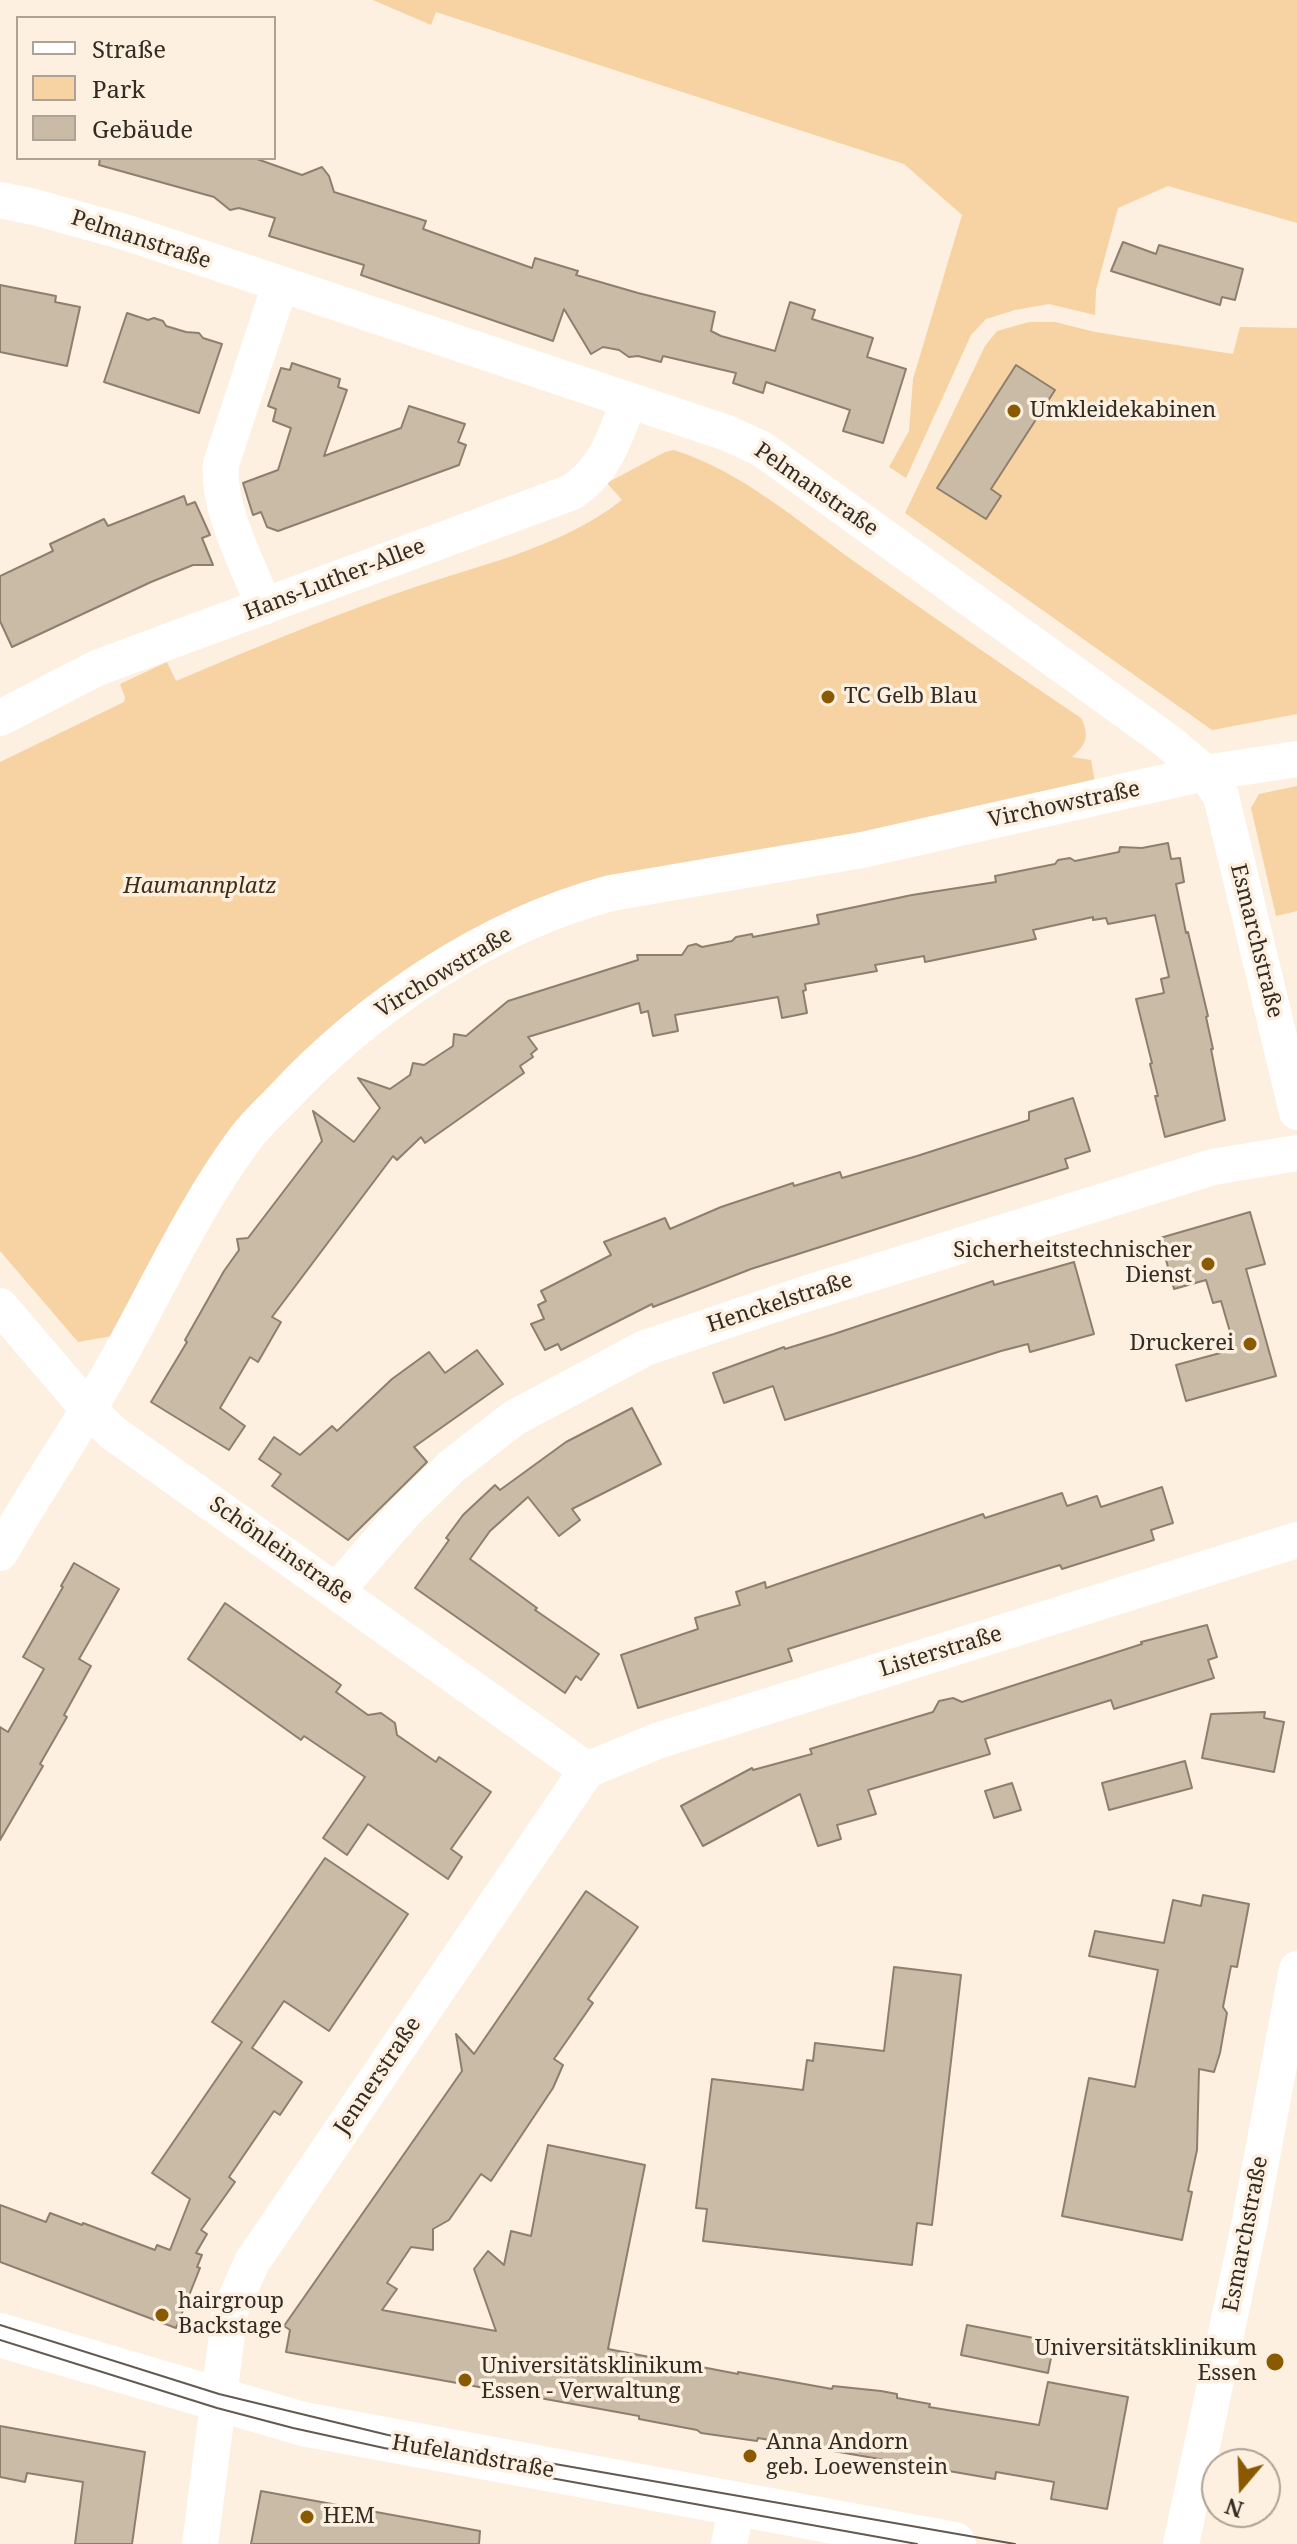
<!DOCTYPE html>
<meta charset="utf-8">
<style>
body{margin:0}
#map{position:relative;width:1297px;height:2544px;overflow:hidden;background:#fdf0e0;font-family:"Noto Serif",serif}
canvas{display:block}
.legend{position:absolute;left:16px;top:16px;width:260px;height:144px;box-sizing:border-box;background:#fdf0e0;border:2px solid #aca295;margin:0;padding:10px 14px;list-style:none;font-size:24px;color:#322c24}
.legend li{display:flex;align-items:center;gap:16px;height:40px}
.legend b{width:40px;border:2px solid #aca295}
.north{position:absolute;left:1201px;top:2448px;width:80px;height:80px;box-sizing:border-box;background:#fdf0e0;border:2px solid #aca295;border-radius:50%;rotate:199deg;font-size:22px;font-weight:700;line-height:32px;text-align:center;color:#322c24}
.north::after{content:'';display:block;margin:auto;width:28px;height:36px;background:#895a00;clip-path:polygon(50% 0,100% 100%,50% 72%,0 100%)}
</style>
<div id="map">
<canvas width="1297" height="2544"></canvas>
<ul class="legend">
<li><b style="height:10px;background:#fff"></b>Straße</li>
<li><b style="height:22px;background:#f7d2a2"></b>Park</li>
<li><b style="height:22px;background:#cabba7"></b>Gebäude</li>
</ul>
<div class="north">N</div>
</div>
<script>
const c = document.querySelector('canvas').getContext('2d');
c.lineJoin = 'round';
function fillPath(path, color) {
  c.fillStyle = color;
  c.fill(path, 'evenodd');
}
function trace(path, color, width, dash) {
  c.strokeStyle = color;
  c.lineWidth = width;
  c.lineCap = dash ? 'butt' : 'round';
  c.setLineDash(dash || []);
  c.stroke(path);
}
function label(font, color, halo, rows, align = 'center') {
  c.font = font + ' "Noto Serif",serif';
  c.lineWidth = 7;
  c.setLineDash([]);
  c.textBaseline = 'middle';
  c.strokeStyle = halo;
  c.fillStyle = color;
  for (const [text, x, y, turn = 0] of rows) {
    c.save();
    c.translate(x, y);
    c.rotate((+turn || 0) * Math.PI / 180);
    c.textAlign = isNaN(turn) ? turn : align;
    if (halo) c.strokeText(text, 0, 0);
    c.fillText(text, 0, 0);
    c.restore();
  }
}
fillPath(new Path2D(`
 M373 0H1297V223L1168 186 1118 208 1096 290 1095 315 1049 304 1015 310 986 319 971 335 906 478 889 467 909 431 913 379 962 215 904 164 436 12 431 25Z
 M1029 322H1055L1095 332 1233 354 1240 327 1297 328V714L1212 730 905 513 985 346 997 331Z
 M674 450C743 472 797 521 855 562 930 615 1005 667 1081 718 1090 736 1086 745 1072 757L1091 760 1095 782 899 826 656 872 350 1020 112 1336 78 1342 0 1251V762L124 702 125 697 120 684 167 662 176 681C247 651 319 621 392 595 469 567 557 551 622 500L607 483 665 452Z
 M1297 786V911L1276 916 1251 808 1259 794Z`), '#f7d2a2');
const building = new Path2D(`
 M100 158H254L302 175 322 167 329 176 334 192 426 221 423 229 532 268 535 258 578 271 576 275 638 293 715 312 711 331 721 336 775 351 790 302 815 310 812 319 873 338 867 357 906 369 883 443 843 431 850 410 766 382 763 393 733 383 736 373 663 356 661 362 638 356 629 357 619 350 603 347 591 354 564 309 553 341 361 275 364 265 269 236 275 218 239 208 230 210 214 197 99 165Z
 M1123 242 1156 254 1159 245 1243 269 1235 300 1222 297 1220 305 1111 271Z
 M0 285 56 296 55 302 80 307 67 366 0 352Z
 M127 313 148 320 154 318 163 321 166 326 186 332 199 333 203 338 222 344 199 413 104 382Z
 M292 363 340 379 338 387 347 390 324 456 401 428 409 406 465 424 458 442 466 445 459 465 278 531 267 527 261 512 253 515 243 483 278 470 291 428 273 421 276 409 268 406 281 368 290 370Z
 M1016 365 1055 390 991 489 1001 496 986 519 937 488Z
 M184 496 187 505 195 502 210 535 202 538 213 565H193L151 582 12 647 0 621V576L53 551 50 544 104 519 108 526Z
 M1168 843 1171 859 1180 858 1184 882 1176 884 1186 933 1188 932 1208 1016 1206 1017 1213 1049H1211L1225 1120 1165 1137 1155 1096H1158L1150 1064 1152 1063 1136 999 1164 993 1161 979 1169 977 1155 915 1108 924 1106 918 1093 920V917L1033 930 1036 939 925 962 924 956 875 965 877 971 805 984 806 990 803 991 807 1013 782 1018 778 997 675 1015 678 1031 653 1036 648 1011 641 1013 639 1003 528 1037 537 1049 531 1054 533 1057 520 1066 524 1073 425 1143 421 1137 397 1160 393 1156 272 1317 281 1322 258 1362 250 1357 220 1408 245 1426 229 1450 151 1402 187 1342 185 1340 224 1271 239 1250 237 1239 248 1238 322 1141 313 1111 354 1142 380 1108 358 1078 390 1089 410 1075 413 1063 424 1065 453 1046 454 1034 466 1036 508 1001 638 960 637 955H682L688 946 696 944 702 947 732 941 736 937 752 934 753 937 819 924 817 915 912 895 996 882 995 876 1055 864 1058 860 1070 858 1075 861 1119 852 1120 847 1142 848Z
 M1073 1098 1090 1151 1065 1159 1068 1168 751 1269 653 1307 652 1304 561 1350 558 1344 545 1350 531 1324 544 1319 538 1305 546 1301 541 1291 611 1255 604 1242 665 1218 670 1229 721 1207 793 1183 794 1186 840 1172 842 1178 917 1156 1029 1120V1112Z
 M1250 1212 1265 1264 1246 1269 1276 1376 1186 1401 1176 1365 1235 1349 1221 1301 1213 1303 1206 1280 1174 1289 1160 1238Z
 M1074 1262 1094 1334 1030 1352 1028 1344 1001 1351 785 1420 773 1386 724 1403 713 1373 784 1347 785 1349 834 1334 993 1281 994 1285Z
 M477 1350 503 1384 414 1447 427 1462 348 1540 272 1486 281 1474 259 1459 274 1437 300 1455 332 1426 337 1431 392 1379 429 1352 445 1373Z
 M632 1408 661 1464 572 1509 580 1520 559 1536 528 1497 490 1531 470 1559 537 1608 535 1610 599 1654 581 1680 576 1676 565 1693 415 1588 449 1540 446 1538 463 1515 495 1485 500 1490 566 1442Z
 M1162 1487 1173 1523 1151 1530 1154 1540 1062 1569 1060 1565 788 1649 792 1661 638 1708 621 1655 698 1629 695 1618 740 1605 736 1592 765 1582 766 1588 983 1514 985 1518 1062 1493 1067 1506 1097 1496 1101 1507Z
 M74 1563 119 1589 79 1659 91 1666 64 1715 67 1717 40 1764 43 1766 0 1840V1727L8 1732 44 1669 23 1657 63 1587 61 1586Z
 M225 1603 341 1685 336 1692 368 1715 381 1713 395 1723 397 1735 436 1762 439 1757 491 1792 451 1849 462 1857 448 1879 368 1824 347 1855 323 1838 365 1777 304 1736 301 1740 188 1659Z
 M1207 1625 1217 1657 1208 1660 1214 1678 1114 1709 1111 1700 985 1739 990 1754 868 1790 876 1814 837 1825 841 1839 818 1846 800 1794 703 1846 681 1806 752 1768 753 1770 812 1754 810 1749 933 1712 939 1701 953 1698 962 1702 1142 1644 1141 1642Z
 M1265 1712 1264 1718 1284 1722 1274 1772 1202 1758 1211 1714Z
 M1185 1761 1192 1788 1109 1810 1102 1783Z
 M1012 1783 1021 1810 994 1818 985 1791Z
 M325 1858 408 1914 329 2031 284 2001 252 2048 302 2082 280 2115 274 2111 229 2177 235 2182 201 2230 207 2234 196 2253 202 2255 197 2267 200 2268 176 2328 0 2262V2205L46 2222 50 2213 82 2225 83 2223 155 2250 157 2245 170 2250 190 2199 152 2173 242 2042 212 2022Z
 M586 1891 638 1927 588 1999 593 2003 554 2059 563 2065 553 2088 491 2181 481 2174 449 2220 433 2229V2250L411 2247 387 2283 397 2289 382 2310 496 2331 474 2269 488 2251 504 2265 511 2231 531 2236 548 2145 645 2165 608 2349 738 2374V2372L832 2389 833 2386 881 2391 897 2394V2398L930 2404 929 2407 1039 2425 1048 2382 1128 2397 1107 2509 1051 2499 1054 2482 996 2472 995 2479 758 2438 757 2441 701 2433 697 2430 639 2419V2416L286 2352 290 2330 284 2326 462 2071 456 2034 474 2054Z
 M1203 1895 1249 1904 1237 1967 1231 1966 1223 2007 1227 2013 1220 2053 1214 2072 1199 2069 1197 2150 1188 2191 1192 2192 1182 2240 1062 2216 1089 2078 1135 2087 1158 1970 1089 1956 1095 1931 1164 1943 1173 1900 1201 1906Z
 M894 1967 961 1975 932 2225 917 2223 912 2265 703 2241 707 2209 696 2208 712 2079 803 2090 807 2060 813 2061 815 2043 884 2051Z
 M967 2325 1054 2342 1048 2373 961 2355Z
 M0 2426 145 2452 132 2544H75L83 2482 27 2473 25 2482 0 2477Z
 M261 2491 480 2531 479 2544H251Z`);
fillPath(building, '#cabba7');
trace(building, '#8e7f6d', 2);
trace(new Path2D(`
 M0 200 34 207 128 233 727 433 762 449 1166 740 1205 773 1221 796 1297 1112
 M264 607C248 563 217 510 221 464L280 285
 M0 718 97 668 572 492C606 469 615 437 629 400
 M0 1306 88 1409 113 1433 587 1770
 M0 1553C35 1491 76 1433 111 1371 155 1294 191 1212 244 1140 254 1126 268 1113 281 1100 367 1007 487 926 611 893L862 850 1205 773 1297 759
 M337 1590 405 1512 451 1467 514 1418 645 1348 802 1295 1213 1167 1297 1153
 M200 2544 230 2311 252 2262 587 1770 657 1741 1297 1540
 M729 2544 737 2506
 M1181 2544 1249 2226 1297 1969`), '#fff', 36);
trace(new Path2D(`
 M0 2335 303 2424 954 2544`), '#fff', 44);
trace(new Path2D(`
 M0 2325 219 2394 388 2435 1015 2544
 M0 2340 217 2408 293 2428 384 2448 917 2544`), '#625a51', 2);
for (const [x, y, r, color] of [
 [1014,411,8,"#895a00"],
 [828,697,8,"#895a00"],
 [1208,1264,8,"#895a00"],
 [1250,1344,8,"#895a00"],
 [162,2315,8,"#895a00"],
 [1275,2362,10,"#895a00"],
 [465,2380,8,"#895a00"],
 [750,2456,8,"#895a00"],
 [307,2517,8,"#895a00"]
]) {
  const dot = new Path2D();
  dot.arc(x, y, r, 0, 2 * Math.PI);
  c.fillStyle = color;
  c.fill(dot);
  trace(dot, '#fdf0e0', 3);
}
label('22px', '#322c24', '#fdf0e0', [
 ["Pelmanstraße",141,240,18],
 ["Pelmanstraße",816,490,35],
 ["Hans-Luther-Allee",335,580,-21],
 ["Virchowstraße",1064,805,-12],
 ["Esmarchstraße",1256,941,76],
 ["Virchowstraße",444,973,-31],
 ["Henckelstraße",780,1303,-18],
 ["Schönleinstraße",281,1551,35],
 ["Listerstraße",941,1652,-17],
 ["Jennerstraße",378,2076,-56],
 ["Esmarchstraße",1246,2234,-79],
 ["Hufelandstraße",473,2457,10]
]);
label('22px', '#322c24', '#fdf0e0', [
 ["Umkleidekabinen",1030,411],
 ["TC Gelb Blau",844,697],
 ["Sicherheitstechnischer",1192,1251,"right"],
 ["Dienst",1192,1276,"right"],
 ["Druckerei",1234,1344,"right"],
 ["hairgroup",178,2302],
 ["Backstage",178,2327],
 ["Universitätsklinikum",1257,2349,"right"],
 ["Essen",1257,2374,"right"],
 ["Universitätsklinikum",481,2367],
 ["Essen - Verwaltung",481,2392],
 ["Anna Andorn",766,2443],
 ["geb. Loewenstein",766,2468],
 ["HEM",323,2517]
], 'left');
label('italic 22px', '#402e15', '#fdf0e0', [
 ["Haumannplatz",200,887]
]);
</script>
